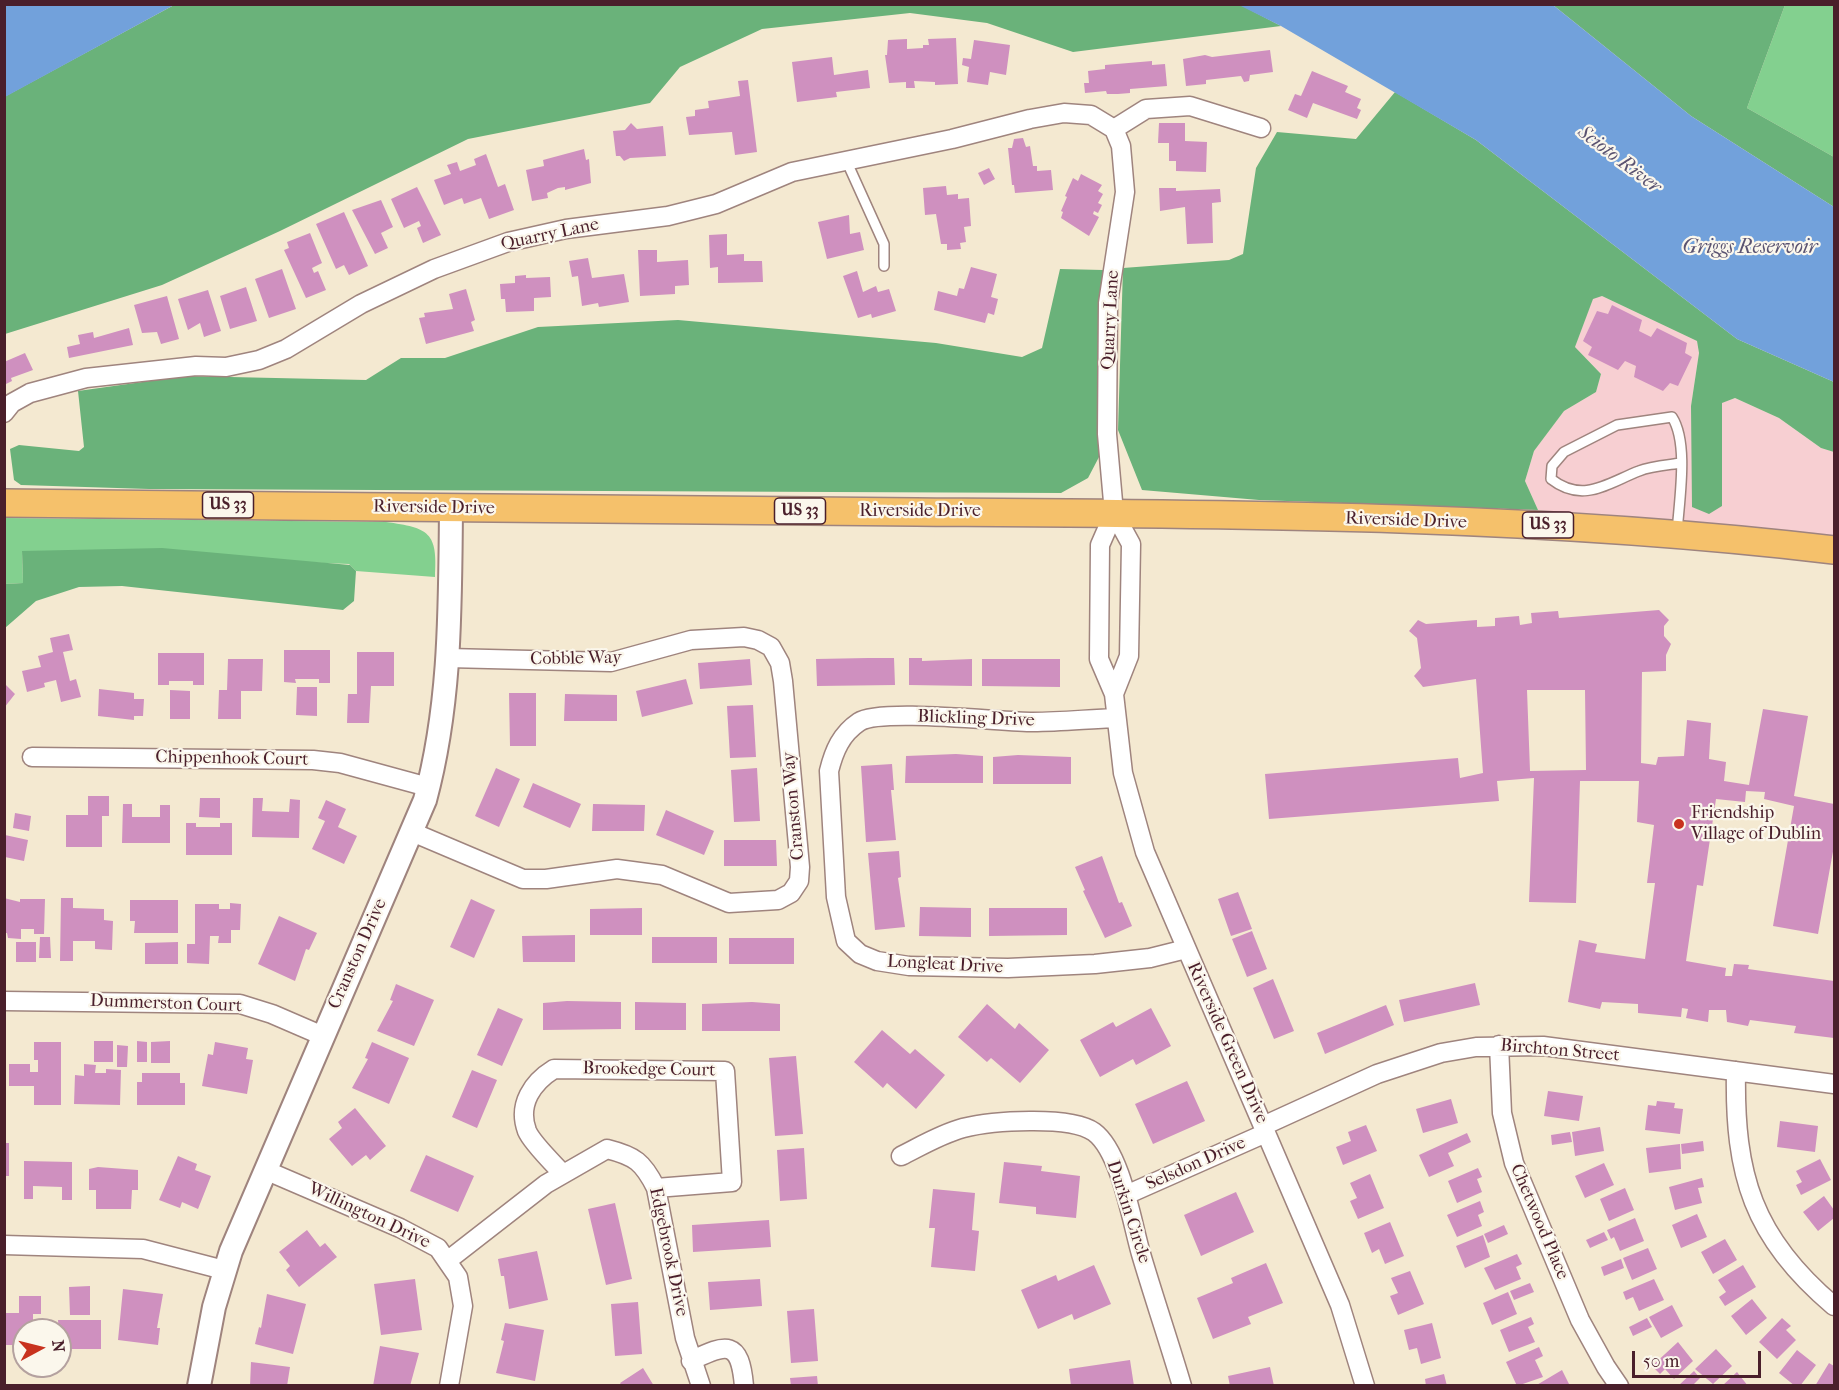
<!DOCTYPE html>
<style>
body{margin:0}
#map{position:relative;width:1839px;height:1390px;overflow:hidden;background:#f4e9d1;font-family:"IM FELL French Canon",serif}
canvas{display:block}
.frame{position:absolute;inset:0;border:6px solid #4a1f2b;pointer-events:none}
.north{position:absolute;left:12px;top:1318px;width:60px;height:60px;box-sizing:border-box;background:#fbf7ec;border:2px solid #b4a19f;border-radius:50%;rotate:83deg;font-size:16px;font-weight:700;line-height:24px;text-align:center;color:#4a1f2b}
.north::after{content:'';display:block;margin:auto;width:21px;height:27px;background:#c8321e;clip-path:polygon(50% 0,100% 100%,50% 72%,0 100%)}
.scale{position:absolute;left:1632px;top:1351px;width:129px;height:27px;box-sizing:border-box;border:3px solid #4a1f2b;border-top:0;padding-left:8px;font-size:18px;line-height:21px;white-space:nowrap;color:#4a1f2b;-webkit-text-stroke:4px #fbf7ec;paint-order:stroke}
</style>
<div id="map">
<canvas width="1839" height="1390"></canvas>
<div class="frame"></div>
<div class="north">N</div>
<div class="scale">50 m</div>
</div>
<script>
const c = document.querySelector('canvas').getContext('2d');
c.lineJoin = 'round';
function fillPath(path, color) {
  c.fillStyle = color;
  c.fill(path, 'evenodd');
}
function trace(path, color, width, dash) {
  c.strokeStyle = color;
  c.lineWidth = width;
  c.lineCap = dash ? 'butt' : 'round';
  c.setLineDash(dash || []);
  c.stroke(path);
}
function label(font, color, halo, rows, align = 'center') {
  c.font = font + ' "IM FELL French Canon",serif';
  c.lineWidth = 4.5;
  c.setLineDash([]);
  c.textBaseline = 'middle';
  c.strokeStyle = halo;
  c.fillStyle = color;
  for (const [text, x, y, turn = 0] of rows) {
    c.save();
    c.translate(x, y);
    c.rotate((+turn || 0) * Math.PI / 180);
    c.textAlign = isNaN(turn) ? turn : align;
    if (halo) c.strokeText(text, 0, 0);
    c.fillText(text, 0, 0);
    c.restore();
  }
}
fillPath(new Path2D(`
 M1602 296 1697 341 1699 353 1691 406 1722 506 1721 403 1735 398 1779 418 1821 448 1834 452V553L1628 527 1538 510 1525 481 1534 451 1564 411 1596 392 1601 374 1575 347 1593 298Z`), '#f7cfd2');
fillPath(new Path2D(`
 M1785 5H1834V157L1747 108Z
 M4 518 386 522C429 528 438 532 435 577L356 571 349 564 22 551 23 583 5 584Z`), '#83d08f');
fillPath(new Path2D(`
 M1239 4 1281 26 1073 52 987 23 910 13 762 29 680 67 650 103 468 139 280 231 162 285 5 334 4 97 174 5Z
 M1553 5H1785L1747 108 1834 157V207L1691 116Z
 M1395 92 1476 140 1737 339 1834 382V452L1821 448 1779 418 1735 398 1722 403V506L1709 514 1692 507 1691 406 1699 353 1697 341 1602 296 1593 299 1575 347 1601 374 1596 392 1564 411 1534 451 1525 481 1538 510 1259 500 1142 490 1118 430 1123 268 1229 260 1243 254 1256 168 1277 132 1356 139Z
 M1060 269 1103 270 1099 457 1088 478 1061 493 149 489 21 485 14 480 10 449 19 445 79 451 84 447 78 391 185 376 366 380 401 358H445L538 327 678 320 936 343 1022 357 1042 348Z
 M162 548 350 565 356 571 354 601 343 610 122 586 79 587 36 601 5 628V584L23 583 22 551Z`), '#6ab27a');
fillPath(new Path2D(`
 M5 4H174V5L5 97Z
 M1239 5H1553L1691 116 1834 207V382L1737 339 1476 140 1281 26Z`), '#72a1db');
fillPath(new Path2D(`
 M956 38 958 84 935 85V82L914 81 915 88H906V82L889 83 885 55H887L888 40 907 39V49L923 48V45H929L928 39Z
 M974 40 1010 45 1006 75 990 72 988 85 967 82 969 67 962 65 963 58 971 59Z
 M1270 50 1273 72 1250 75 1249 81 1244 82 1241 76 1206 80V84L1186 86 1183 59 1205 55 1212 57Z
 M832 57 834 75 868 70 870 88 836 92 837 97 797 102 792 62Z
 M1152 61V65L1165 64 1167 86 1130 89V93L1118 94H1107L1106 91 1085 93 1084 83H1089L1088 71 1105 69V65Z
 M1312 71 1348 86 1345 92 1361 99 1357 108 1361 110 1357 119 1313 103 1307 118 1288 110 1295 94 1301 96Z
 M748 80 757 152 735 155 732 132 689 135 686 117 695 116V110L709 108 708 101 740 96 738 81Z
 M631 123 637 129 663 126 666 156 630 158 624 161 620 156H616L613 131 625 130Z
 M1159 123H1185V141L1207 142 1206 172 1176 171V161H1169V143H1158Z
 M1023 138 1026 147 1030 146 1033 166H1037V171L1051 170 1053 190 1015 193 1014 185H1012L1008 148H1012L1014 139Z
 M584 149 586 160 589 159 591 183 565 190V187L558 188 547 193 548 198 532 201 526 170 544 166 543 160Z
 M486 154 498 187 505 184 514 210 489 219 481 198 464 204 462 198 444 205 434 180 451 174 447 165 457 162 460 171 476 165 474 159Z
 M989 168 995 179 984 185 978 173Z
 M1081 174 1102 185 1098 191 1103 194 1098 203 1102 205 1098 213 1094 211 1093 214 1099 217 1089 236 1061 218 1063 212 1061 211 1067 197 1065 196 1073 178 1078 181Z
 M946 186 947 195 958 194V199L969 198 971 226 964 227 966 242 960 243 961 249 947 250V244H941L936 214 925 215 923 188Z
 M417 187 441 235 423 243 417 228 421 226 419 221 404 228 391 199Z
 M1159 188H1176V191L1220 189 1221 202 1212 203 1213 243 1187 244 1185 207 1160 211Z
 M381 200 393 227 381 233 388 248 375 254 352 210Z
 M344 212 368 266 349 275 344 265 336 269 316 224Z
 M849 215 850 234 860 232 864 250 827 259 818 222Z
 M310 233 322 263 312 268 314 273 318 271 326 290 306 298 284 250 289 248 287 242Z
 M727 234V255L744 254V261H762L763 282 718 283V267L710 268 709 235Z
 M638 250H657V262L688 260 689 285 675 286V294L640 296Z
 M588 258 592 278 624 274 629 302 599 307 598 303 582 306 578 276 572 277 569 261Z
 M971 267 997 274 991 297 998 299 994 315 988 313 985 323 934 310 938 291 957 296 959 288 964 289Z
 M282 269 296 309 269 318 255 279Z
 M857 271 863 292 876 286 878 292 889 289 896 311 872 318 871 314 858 318 843 276Z
 M526 275V278L550 277 551 297 534 298V311L506 312 505 299H501L500 284 515 283V276Z
 M246 287 257 321 230 329 220 296Z
 M466 289 475 320 471 322 474 331 426 344 419 318 425 317 424 313 453 309 449 294Z
 M208 290 221 331 204 337 200 323 188 330 178 299Z
 M167 296 179 339 161 344 157 332 142 333 134 305Z
 M1612 305 1642 320 1639 331 1651 337 1657 328 1687 343 1685 353 1692 357 1678 386 1670 383 1663 391 1634 377 1636 366 1625 361 1618 370 1588 355 1592 347 1583 341 1597 311 1608 314Z
 M129 328 133 345 69 358 67 347 80 344 78 335 93 332 94 338Z
 M25 353 33 370 11 378 12 381 4 385V362Z
 M1659 610 1669 620 1664 626V636L1671 644 1666 655V671L1642 672 1641 763 1656 765 1658 757 1684 756 1687 720 1711 723 1709 759 1726 762 1724 781 1749 785 1763 709 1808 716 1794 796 1834 804V846L1818 934 1773 926 1794 806 1764 799 1765 792 1746 791 1745 802 1716 799 1703 886 1697 885 1686 961 1726 968 1725 976H1732L1734 964 1749 965 1748 969 1834 981V1038L1794 1033 1796 1026 1750 1020 1748 1026 1727 1022 1726 1010H1709L1708 1022 1686 1018 1688 1009 1682 1008 1681 1017 1638 1013V1004L1602 1002 1600 1009 1568 1002 1579 940 1597 944 1595 952 1645 959 1655 883H1647L1654 825 1637 822 1639 781H1580L1576 903 1529 902 1534 778 1497 781 1499 801 1269 819 1265 774 1458 758 1460 778 1483 773 1476 679 1423 687 1414 676 1421 668 1417 638 1409 631 1418 620 1426 624 1477 620V627L1495 626V618L1519 616 1520 625 1532 623 1531 613 1558 611 1559 618ZM1527 690H1585L1586 770 1530 771Z
 M69 634 73 650 63 652 70 681 76 679 81 697 61 702 56 680 44 683 45 687 27 692 22 671 41 667 38 656 53 652 50 638Z
 M284 650H330V683H319V679H295L296 683 284 682Z
 M357 652H394V686H371L369 723H347L348 694H357Z
 M158 653H204V685H193V681H169V685H158Z
 M868 658H894L895 685 817 686 816 659Z
 M909 658H922V661L972 659V686L909 685Z
 M228 659H263L262 691H241V719H218L219 690H227Z
 M750 659 752 685 700 689 698 663Z
 M982 659H1060V687L982 686Z
 M686 679 693 704 642 717 636 691Z
 M4 683 15 694 4 708Z
 M297 687H317V716L296 715Z
 M99 689 134 693V699H144L143 716H134V720L98 716Z
 M170 690 190 691V719H170Z
 M509 693H536V746H510Z
 M565 694 617 695V721H564Z
 M753 705 756 757 730 758 727 706Z
 M956 754 983 756V783H905L906 756Z
 M1018 755 1071 757V784H993V757Z
 M892 764 894 790H891L896 840 866 842 861 766Z
 M496 768 520 779 499 827 475 816Z
 M757 768 760 821 734 822 731 770Z
 M533 783 581 804 570 828 523 807Z
 M88 796H109V816H102V847H66V815H88Z
 M200 798H220V818L199 817Z
 M253 798H263L262 811 289 812 290 799 300 800 299 838 252 837Z
 M326 800 346 809 338 827 357 836 344 864 312 849 325 821 318 818Z
 M123 804H132V817H160V805H170V843H122Z
 M593 804 645 805 644 831H592Z
 M666 810 714 831 704 855 656 835Z
 M15 813 31 816 29 831 13 828Z
 M186 823H196V827H220V823H232V855H186Z
 M5 835 28 840 24 861 5 857Z
 M724 840H776L777 866H724Z
 M899 851 901 877 898 878 905 927 875 930 868 853Z
 M1102 856 1119 903 1122 902 1132 926 1105 938 1083 891 1085 890 1075 867Z
 M1238 892 1252 929 1231 936 1218 899Z
 M4 898 20 902V899H45L44 934H34V929H21V939L8 938 7 933H4Z
 M61 898H73V908L104 909V920L113 921 112 950 95 949V941H73V961H60Z
 M471 899 495 910 474 958 450 947Z
 M130 900H178V933H134L135 921H130Z
 M230 903 241 904 240 930H231V943H218L219 936H210L209 964 187 963V944H195V904H219V909H230Z
 M920 907 971 908V937L919 936Z
 M642 908V935H590V909Z
 M989 908H1067V935L989 936Z
 M279 916 317 933 309 950 306 949 295 981 258 964Z
 M1252 931 1267 969 1247 977 1232 939Z
 M575 935V962H523L522 936Z
 M40 937H50L51 958H39Z
 M652 937H717V963H652Z
 M729 938H794V964H729Z
 M16 942H36V962H16Z
 M178 942V964H145V943Z
 M1273 979 1294 1031 1274 1039 1253 988Z
 M1475 983 1480 1005 1404 1022 1399 1000Z
 M396 984 434 1000 414 1046 377 1031 393 1001 390 1000Z
 M567 1001 621 1002V1029L543 1030V1003Z
 M635 1002 686 1003V1030H635Z
 M752 1002 780 1004V1031H702V1004Z
 M987 1004 1015 1029 1019 1023 1049 1050 1020 1083 991 1058 987 1062 958 1037Z
 M1386 1005 1394 1025 1325 1054 1317 1033Z
 M498 1008 523 1019 502 1066 477 1055Z
 M1151 1008 1171 1046 1136 1065 1133 1059 1100 1077 1080 1040 1113 1022 1116 1027Z
 M882 1030 910 1054 915 1049 945 1075 916 1109 887 1083 883 1088 854 1062Z
 M94 1041H113V1062H94Z
 M137 1041 147 1042V1062H137Z
 M170 1041V1063H151V1042Z
 M34 1042H61V1105H34V1086H9V1064H30V1072H38V1060H34Z
 M215 1042 248 1048 246 1059 253 1060 247 1094 202 1086 208 1054 213 1055Z
 M372 1042 409 1058 389 1104 352 1088 368 1059 365 1058Z
 M117 1045 128 1046 127 1067H117Z
 M796 1056 803 1134 775 1136 769 1058Z
 M84 1064 96 1065 95 1073H106V1069L121 1070 120 1105 74 1104 75 1075 84 1076Z
 M472 1070 497 1080 477 1128 452 1117Z
 M142 1073H180V1083H185V1105H137V1082H142Z
 M1187 1081 1205 1121 1153 1144 1135 1104Z
 M1548 1091 1583 1096 1579 1121 1544 1116Z
 M1451 1099 1458 1123 1423 1133 1416 1109Z
 M1657 1101 1675 1103 1674 1108 1683 1109 1680 1134 1645 1130 1648 1105 1656 1106Z
 M355 1108 386 1146 370 1160 366 1155 352 1166 329 1139 342 1128 338 1122Z
 M1780 1121 1818 1126 1815 1152 1777 1147Z
 M1366 1125 1377 1151 1343 1165 1336 1147 1351 1141 1348 1132Z
 M1600 1127 1604 1151 1575 1156 1572 1132Z
 M1570 1132 1572 1142 1552 1145 1551 1135Z
 M1467 1133 1471 1142 1448 1153 1454 1166 1429 1177 1419 1155Z
 M1703 1141 1704 1151 1682 1154 1681 1144Z
 M4 1143H9V1176H4Z
 M1680 1144 1681 1169 1649 1173 1646 1148Z
 M804 1148 807 1199 780 1201 777 1150Z
 M426 1155 474 1176 458 1212 410 1191Z
 M178 1156 197 1164 195 1170 211 1176 198 1209 182 1202 180 1208 159 1200Z
 M1820 1159 1831 1180 1801 1195 1796 1185 1802 1182 1796 1171Z
 M24 1161 72 1162V1200H62V1187L33 1186V1199H24Z
 M1004 1162 1042 1166 1041 1171 1080 1176 1076 1218 1036 1214V1207L999 1203Z
 M1604 1163 1614 1185 1585 1198 1575 1176Z
 M98 1167 138 1170V1190H132L131 1209H96V1190H89V1169Z
 M1478 1168 1482 1177 1477 1179 1482 1192 1457 1203 1448 1181Z
 M1370 1174 1384 1208 1358 1219 1350 1201 1357 1198 1350 1183Z
 M1702 1178 1704 1187 1698 1188 1702 1203 1675 1210 1669 1187Z
 M1625 1188 1634 1210 1609 1221 1600 1199Z
 M933 1189 975 1193 972 1230 979 1231 975 1271 931 1267 935 1228H929Z
 M1236 1192 1254 1232 1201 1256 1184 1215Z
 M1824 1196 1834 1210V1218L1818 1231 1803 1212Z
 M1480 1201 1484 1212 1478 1215 1482 1226 1457 1237 1447 1215Z
 M615 1203 632 1279 606 1285 588 1209Z
 M1697 1214 1707 1237 1681 1248 1672 1225Z
 M1635 1218 1644 1241 1620 1251 1614 1237 1611 1239 1607 1230Z
 M769 1220 771 1247 693 1252 692 1225Z
 M1390 1222 1404 1256 1385 1264 1379 1249 1372 1253 1364 1233Z
 M1504 1225 1508 1234 1488 1243 1484 1234Z
 M307 1230 320 1247 325 1243 337 1257 299 1287 286 1270 290 1266 279 1252Z
 M1604 1232 1608 1240 1590 1248 1586 1240Z
 M1483 1235 1490 1257 1465 1268 1456 1246Z
 M1725 1239 1737 1260 1713 1274 1701 1252Z
 M1648 1248 1657 1269 1632 1280 1623 1258Z
 M537 1251 548 1300 509 1309 504 1276H501L498 1259Z
 M1517 1254 1522 1264 1516 1267 1521 1279 1495 1290 1484 1268Z
 M1621 1259 1624 1268 1604 1276 1601 1267Z
 M1266 1263 1283 1303 1248 1317 1251 1324 1213 1339 1197 1298 1233 1283 1231 1278Z
 M1094 1265 1111 1304 1074 1320 1072 1314 1038 1329 1021 1290 1056 1275 1058 1281Z
 M1743 1265 1756 1287 1725 1306 1719 1297 1726 1292 1718 1280Z
 M1410 1271 1424 1304 1398 1315 1390 1296 1398 1293 1391 1278Z
 M415 1279 422 1330 381 1335 374 1284Z
 M760 1279 762 1306 710 1310 708 1282Z
 M1654 1279 1664 1300 1639 1311 1633 1297 1626 1300 1623 1292Z
 M1530 1283 1534 1292 1514 1300 1510 1291Z
 M90 1286V1315H70L69 1287Z
 M123 1289 163 1294 157 1328H160L158 1345 118 1340Z
 M1508 1292 1517 1314 1492 1325 1483 1303Z
 M267 1294 306 1304 293 1354 255 1344 259 1327 261 1328Z
 M19 1296H41V1314H33V1330H24V1345H4V1313H19Z
 M1752 1299 1767 1318 1746 1335 1731 1316Z
 M638 1302 642 1354 615 1356 611 1304Z
 M1672 1305 1683 1326 1661 1338 1649 1317Z
 M814 1309 818 1361 791 1363 787 1311Z
 M1531 1317 1534 1324 1528 1327 1535 1342 1509 1352 1500 1330Z
 M1647 1318 1652 1327 1633 1336 1629 1327Z
 M1782 1318 1791 1326 1786 1330 1796 1340 1777 1359 1759 1342Z
 M58 1320H101V1349H60Z
 M505 1323 544 1330 535 1381 496 1373 504 1341 501 1340Z
 M1432 1323 1441 1358 1421 1364 1417 1348 1409 1350 1404 1330Z
 M1678 1342 1693 1361 1674 1379 1665 1369 1660 1374 1652 1366Z
 M380 1346 419 1353 410 1386H373Z
 M1539 1347 1543 1356 1535 1360 1543 1377 1517 1386 1506 1362Z
 M1716 1349 1732 1366 1713 1384 1695 1369Z
 M1797 1350 1816 1365 1800 1386H1795L1779 1373Z
 M1130 1360 1134 1386H1071L1069 1369Z
 M251 1362 290 1367 287 1386H250Z
 M1829 1363 1834 1366V1386H1815Z
 M1270 1367 1274 1386H1230L1228 1376Z
 M643 1368 654 1386H622L620 1383Z
 M1562 1370 1570 1386H1535Z
 M1694 1371 1700 1378 1692 1386H1678Z
 M1737 1372 1748 1386H1722Z
 M1444 1374 1447 1386H1426L1425 1379Z
 M817 1376 818 1386H791L790 1378Z`), '#cf90bf');
const service = new Path2D(`
 M846 160 884 244V266
 M1677 533C1679 501 1689 443 1672 417L1617 425 1564 452 1552 466 1551 479C1583 504 1608 483 1639 471 1651 466 1668 465 1681 463`);
const minor = new Path2D(`
 M1114 129 1146 109 1190 106 1261 128
 M4 413 12 403 30 393 86 378 196 366 226 367 259 360 286 349 361 304 434 269 508 242 566 229 668 216 716 204 792 172 952 139 1030 119 1064 113 1091 115 1114 129 1121 146 1125 192 1108 303 1107 434 1114 513 1131 544 1129 656 1114 694
 M1114 513 1100 545 1099 659 1114 694 1123 773 1145 852 1340 1305 1365 1386
 M1116 718C1088 719 1061 722 1033 722 1001 722 880 708 859 722 841 734 834 751 829 771L836 897 846 941 860 954 877 961 909 966 1008 968 1095 964 1150 958 1186 949
 M32 757 313 760 340 763 428 787
 M412 832 523 879H546L617 869 662 875 729 903 778 900 791 893 799 881 800 867 783 681 780 663 771 647 758 640 744 637 691 640 611 662 448 658
 M4 1001 240 1004 272 1014 323 1036
 M1499 1045 1502 1113 1514 1163 1580 1320 1606 1367 1619 1386
 M1736 1071C1734 1175 1753 1238 1834 1306
 M1263 1126 1377 1074 1441 1053 1476 1047 1543 1046 1834 1084
 M901 1156C921 1146 941 1134 963 1128 991 1121 1070 1115 1094 1132 1121 1152 1132 1223 1141 1254 1154 1298 1169 1342 1182 1386
 M265 1170 400 1228 438 1248 458 1277 463 1306 449 1386
 M563 1174C554 1164 532 1143 527 1131 517 1104 533 1082 554 1069L725 1071 732 1182 656 1188
 M1126 1195 1266 1133
 M4 1245 143 1249 224 1270
 M447 1261 546 1184 607 1149C635 1156 643 1162 656 1188L685 1338 701 1386
 M691 1361C727 1343 740 1340 744 1386`);
const tertiary = new Path2D(`
 M199 1386 214 1307 231 1251 425 800C451 704 450 608 451 509`);
const primary = new Path2D(`
 M4 503C308 506 612 510 916 512 1222 514 1530 514 1834 550`);
trace(service, '#9f847e', 12);
trace(minor, '#9f847e', 21);
trace(tertiary, '#9f847e', 26);
trace(primary, '#9f847e', 30);
trace(service, '#fff', 9);
trace(minor, '#fff', 18);
trace(tertiary, '#fff', 22);
trace(primary, '#f5c16b', 27);
for (const [x, y, r, color] of [
 [1679,824,6,"#c8321e"]
]) {
  const dot = new Path2D();
  dot.arc(x, y, r, 0, 2 * Math.PI);
  c.fillStyle = color;
  c.fill(dot);
  trace(dot, '#fbf7ec', 2);
}
for (const [x, y, w] of [
 [228,505,51],
 [800,511,51],
 [1548,525,51]
]) {
  const box = new Path2D();
  box.roundRect(x - w / 2, y - 13, w, 26, 4.5);
  c.fillStyle = '#fbf7ec';
  c.fill(box);
  trace(box, '#4a1f2b', 1.5);
}
label('bold 16px', '#4a1f2b', null, [
 ["US 33",228,505],
 ["US 33",800,511],
 ["US 33",1548,525]
]);
label('18px', '#4a1f2b', '#fbf7ec', [
 ["Quarry Lane",550,235,-12],
 ["Quarry Lane",1111,320,-87],
 ["Riverside Drive",434,508,1],
 ["Riverside Drive",920,512],
 ["Riverside Drive",1406,521,2],
 ["Cobble Way",576,659,-1],
 ["Blickling Drive",976,719,2],
 ["Chippenhook Court",232,759,1],
 ["Cranston Way",794,806,-95],
 ["Cranston Drive",358,954,-66],
 ["Longleat Drive",945,965,3],
 ["Dummerston Court",166,1004,2],
 ["Riverside Green Drive",1227,1043,66],
 ["Birchton Street",1560,1051,5],
 ["Brookedge Court",649,1070,1],
 ["Selsdon Drive",1196,1164,-24],
 ["Durkin Circle",1128,1212,72],
 ["Willington Drive",369,1216,25],
 ["Chetwood Place",1539,1222,67],
 ["Edgebrook Drive",668,1252,78]
]);
label('18px', '#4a1f2b', '#fbf7ec', [
 ["Friendship",1691,814],
 ["Village of Dublin",1691,835]
], 'left');
label('italic 20px', '#5a5371', '#fbf7ec', [
 ["Scioto River",1619,160,37],
 ["Griggs Reservoir",1750,248]
]);
</script>
